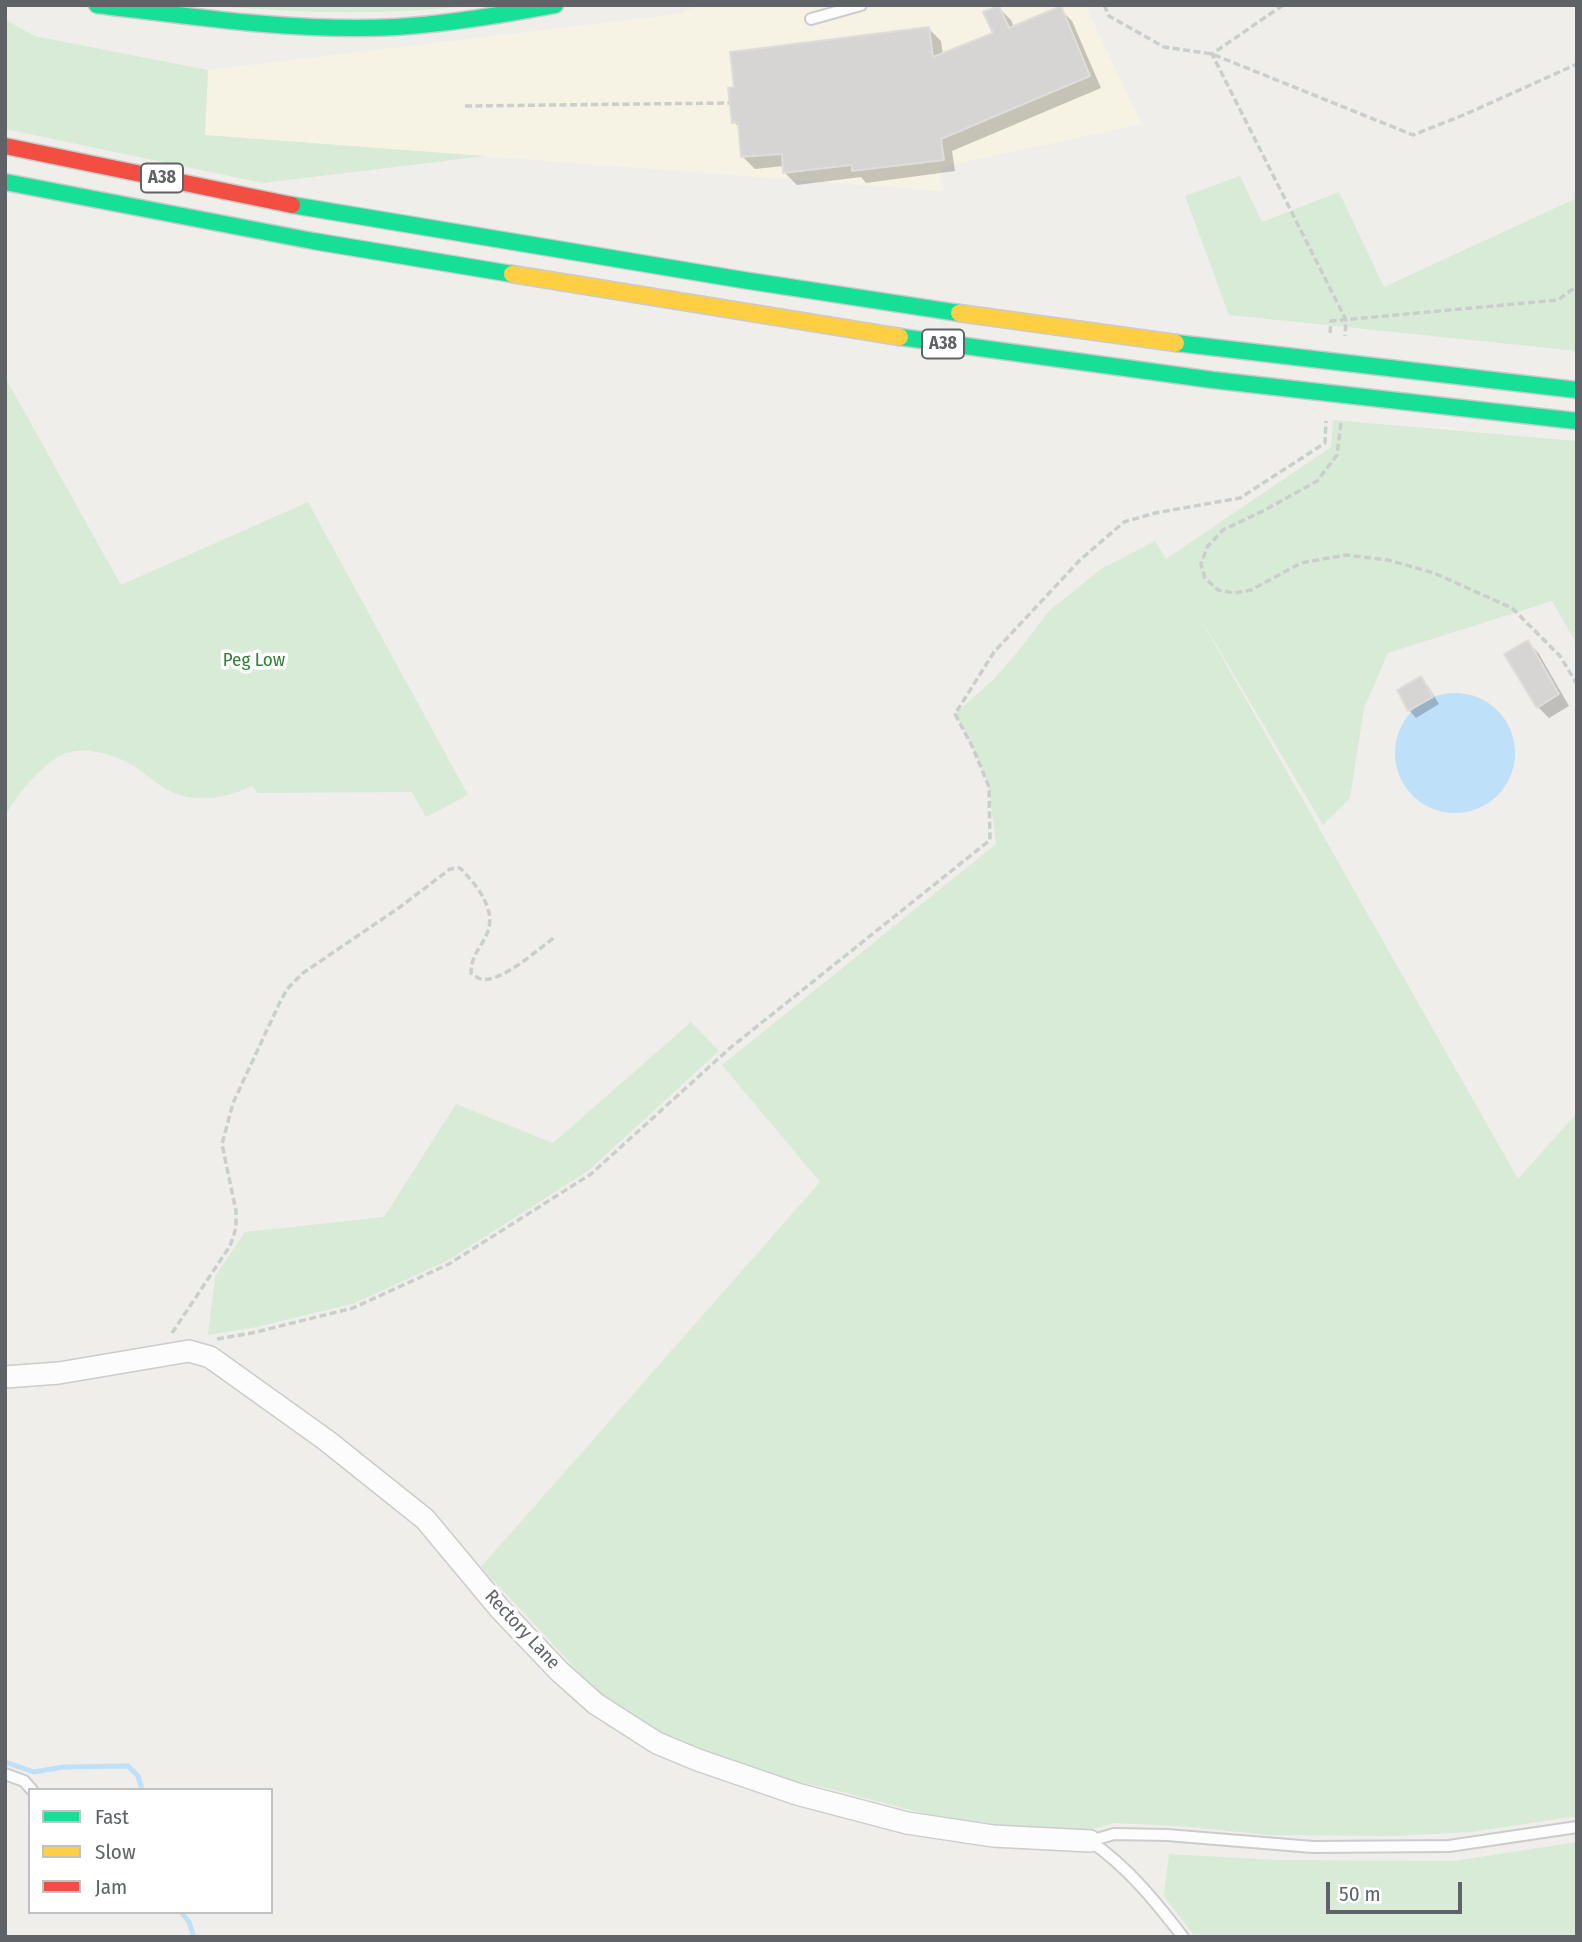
<!DOCTYPE html>
<style>
body{margin:0}
#map{position:relative;width:1582px;height:1942px;overflow:hidden;background:#efeeea;font-family:"Fira Sans Condensed",sans-serif}
canvas{display:block}
.frame{position:absolute;inset:0;border:7px solid #5f6368;pointer-events:none}
.legend{position:absolute;left:28px;top:1788px;width:245px;height:126px;box-sizing:border-box;background:#fff;border:2px solid #bfc1c3;margin:0;padding:9px 12px;list-style:none;font-size:21px;color:#5f6368}
.legend li{display:flex;align-items:center;gap:14px;height:35px}
.legend b{width:35px;border:2px solid #bfc1c3}
.scale{position:absolute;left:1326px;top:1882px;width:136px;height:32px;box-sizing:border-box;border:4px solid #5f6368;border-top:0;padding-left:9px;font-size:21px;line-height:24px;white-space:nowrap;color:#5f6368;-webkit-text-stroke:5px #fff;paint-order:stroke}
</style>
<div id="map">
<canvas width="1582" height="1942"></canvas>
<div class="frame"></div>
<ul class="legend">
<li><b style="height:9px;background:#16e098"></b>Fast</li>
<li><b style="height:9px;background:#ffcf43"></b>Slow</li>
<li><b style="height:9px;background:#f24e42"></b>Jam</li>
</ul>
<div class="scale">50 m</div>
</div>
<script>
const c = document.querySelector('canvas').getContext('2d');
c.lineJoin = 'round';
function fillPath(path, color) {
  c.fillStyle = color;
  c.fill(path, 'evenodd');
}
function trace(path, color, width, dash) {
  c.strokeStyle = color;
  c.lineWidth = width;
  c.lineCap = dash ? 'butt' : 'round';
  c.setLineDash(dash || []);
  c.stroke(path);
}
function label(font, color, halo, rows, align = 'center') {
  c.font = font + ' "Fira Sans Condensed",sans-serif';
  c.lineWidth = 7;
  c.setLineDash([]);
  c.textBaseline = 'middle';
  c.strokeStyle = halo;
  c.fillStyle = color;
  for (const [text, x, y, turn = 0] of rows) {
    c.save();
    c.translate(x, y);
    c.rotate((+turn || 0) * Math.PI / 180);
    c.textAlign = isNaN(turn) ? turn : align;
    if (halo) c.strokeText(text, 0, 0);
    c.fillText(text, 0, 0);
    c.restore();
  }
}
fillPath(new Path2D(`
 M701 5H1085L1142 124 941 167 942 191 205 135 208 70 678 14Z`), '#f7f3e4');
fillPath(new Path2D(`
 M209 5H479C389 15 299 14 209 5Z
 M5 19 34 36 208 70 205 135 485 156 263 183 5 129Z
 M1240 176 1262 222 1339 192 1384 287 1577 198V351L1229 315 1185 196Z
 M5 377 121 585 308 502 468 795 426 817 412 792 258 793 251 786C230 797 206 801 183 796 165 792 151 778 137 768 117 755 87 745 64 754 43 762 16 796 5 816Z
 M1333 420 1577 441V644L1552 601 1388 653 1364 708 1350 798 1323 825 1193 606 1518 1179 1577 1113V1816L1471 1832 1394 1836 1268 1835 1178 1826 1115 1823 1086 1831 1001 1825 937 1817 823 1787 768 1776 630 1727 481 1567 820 1182 722 1065 996 844 989 787 973 748 955 714 994 679 1016 654 1049 611 1101 569 1155 541 1166 559 1331 447Z
 M691 1022 719 1051 588 1171 447 1261 355 1303 257 1327 208 1335 215 1277 245 1232 384 1217 456 1104 553 1143Z
 M1577 1842V1937H1195L1164 1896 1169 1854 1280 1860 1454 1861Z`), '#d8ebd6');
fillPath(new Path2D(`
 M1395 753a60 60 0 1 1 120 0a60 60 0 1 1-120 0Z`), '#bfe0f9');
fillPath(new Path2D(`
 M999 8 1011 20 1014 27 1060 9 1072 21 1101 88 952 151 955 171 866 183 861 177 797 185 785 173 784 166 755 169 743 157 740 128 734 122 736 89 929 29 941 41 943 55 995 34Z
 M1528 642 1539 654 1569 706 1549 718 1538 707Z
 M1421 679 1428 686 1439 704 1416 718 1409 710 1399 691Z`), '#0003');
trace(new Path2D(`
 M5 1762 34 1772 63 1767 128 1766 138 1776 142 1790
 M181 1912 189 1922 194 1937`), '#bfe0f9', 5);
const building = new Path2D(`
 M999 6 1009 28 1061 6 1090 76 941 139 944 160 852 171V165L783 173 782 154 741 157 738 122 732 123 728 88 734 87 730 52 929 27 933 57 993 33 983 12Z
 M1528 640 1559 694 1537 708 1504 654Z
 M1421 676 1433 697 1408 711 1397 690Z`);
fillPath(building, '#d6d5d3');
trace(building, '#deddd9', 2);
const lane = new Path2D(`
 M811 19 861 5
 M5 1774 24 1781 32 1790
 M1090 1841 1114 1834 1167 1835 1313 1847 1449 1846 1577 1827
 M1090 1841C1128 1867 1155 1901 1183 1937`);
const street = new Path2D(`
 M5 1377 59 1373 189 1351 210 1357 326 1440 425 1519 500 1609 559 1671 596 1704 657 1743 698 1760 797 1794 907 1823 993 1836 1090 1841`);
const fast = new Path2D(`
 M97 5C196 17 296 32 396 27 449 24 502 15 555 5
 M5 182 313 241 512 274
 M292 205 743 280 959 313
 M900 337 1213 380 1577 421
 M1176 343 1577 390`);
const slow = new Path2D(`
 M512 274 900 337
 M959 313 1176 343`);
const jam = new Path2D(`
 M5 146 292 205`);
trace(lane, '#cbcccc', 14);
trace(street, '#cbcccc', 24);
trace(fast, '#cacacb', 19);
trace(slow, '#cacacb', 19);
trace(jam, '#cacacb', 19);
trace(new Path2D(`
 M1104 5 1109 16 1164 47 1212 54 1413 135 1466 114 1577 64
 M1283 5 1212 54 1346 320 1345 336
 M465 106 729 103
 M1330 333 1331 321 1558 300 1577 286
 M1341 423 1337 455 1317 481 1265 510 1223 530 1207 547 1201 564 1205 578 1218 590 1234 593 1251 590 1301 563 1345 555 1388 560 1434 573 1512 608 1560 656 1577 684
 M172 1333 230 1246 236 1228V1211L222 1144 233 1103 280 1002 287 989 303 973 400 907 450 869 460 868C474 882 494 906 489 927 485 945 471 952 471 973 472 974 479 979 481 979 500 984 538 949 554 938
 M217 1339 252 1333 353 1308 449 1264 591 1174 730 1048 990 840 989 787 973 748 955 714 994 652 1080 560 1124 522 1155 513 1240 498 1325 443 1326 421`), '#cacfcc', 3.5, [7, 3.5]);
trace(lane, '#fdfcfc', 10);
trace(street, '#fdfcfc', 21);
trace(fast, '#16e098', 16);
trace(slow, '#ffcf43', 16);
trace(jam, '#f24e42', 16);
for (const [x, y, w] of [
 [162,178,42],
 [943,344,42]
]) {
  const box = new Path2D();
  box.roundRect(x - w / 2, y - 14.5, w, 29, 5);
  c.fillStyle = '#fff';
  c.fill(box);
  trace(box, '#5f6368', 2);
}
label('bold 18px', '#5f6368', null, [
 ["A38",162,178],
 ["A38",943,344]
]);
label('19px', '#348238', '#fff', [
 ["Peg Low",254,661]
]);
label('19px', '#5f6368', '#fff', [
 ["Rectory Lane",522,1630,47]
]);
</script>
